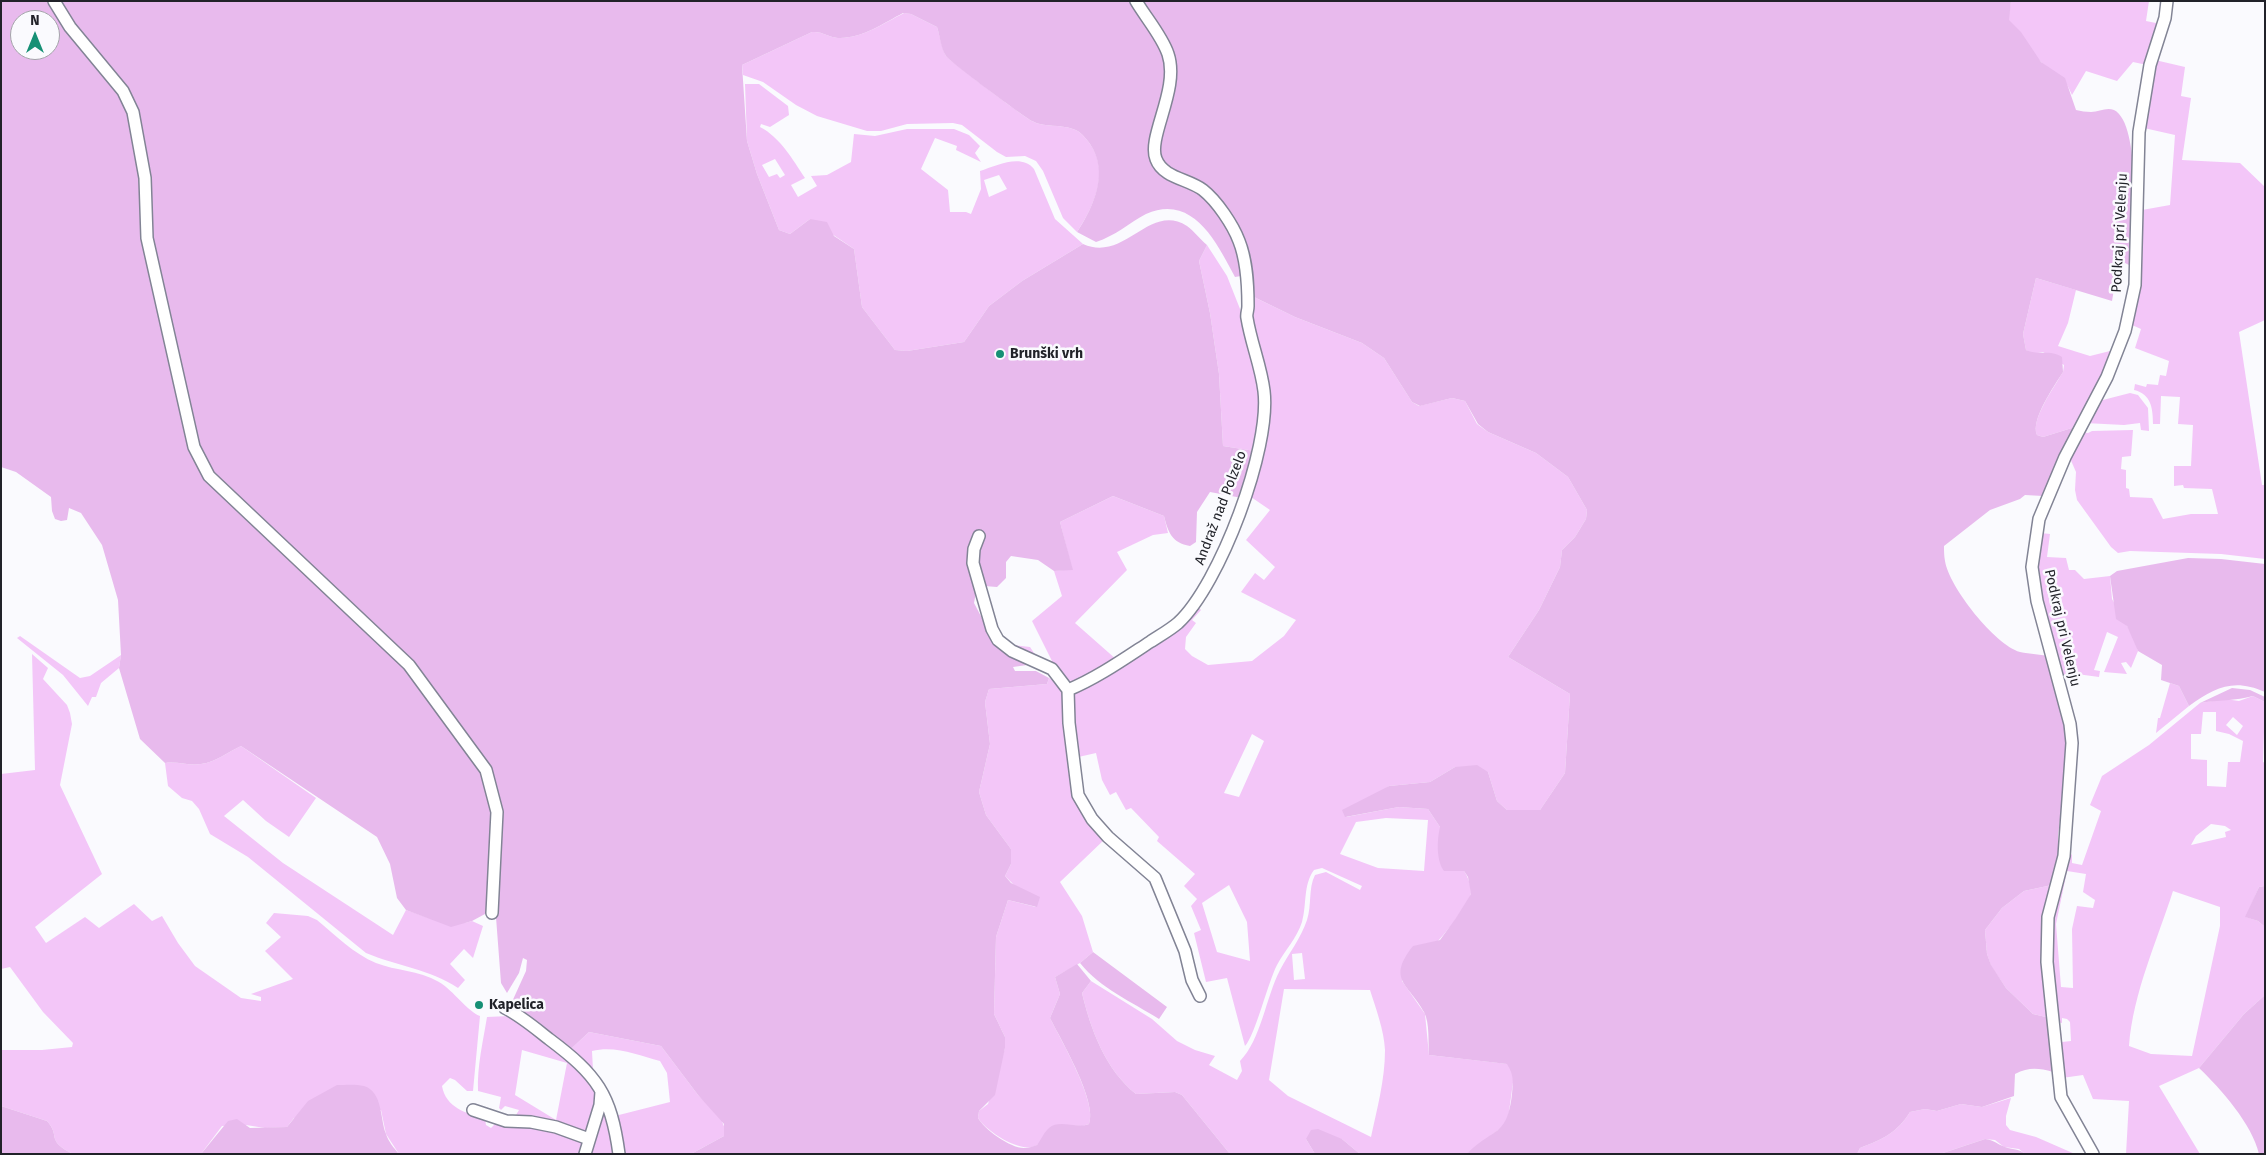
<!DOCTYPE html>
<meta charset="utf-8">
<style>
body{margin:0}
#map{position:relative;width:2266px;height:1155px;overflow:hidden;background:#fafafe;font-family:"Fira Sans",sans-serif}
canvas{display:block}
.frame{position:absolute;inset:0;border:2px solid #212229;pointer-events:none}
.north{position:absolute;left:10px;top:10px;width:50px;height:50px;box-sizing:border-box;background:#fafafe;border:1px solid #a3a4a9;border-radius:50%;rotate:0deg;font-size:14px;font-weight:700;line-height:20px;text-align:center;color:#212229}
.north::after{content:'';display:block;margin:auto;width:18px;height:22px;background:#169075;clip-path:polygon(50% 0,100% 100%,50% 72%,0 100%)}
</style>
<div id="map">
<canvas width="2266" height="1155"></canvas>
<div class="frame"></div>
<div class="north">N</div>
</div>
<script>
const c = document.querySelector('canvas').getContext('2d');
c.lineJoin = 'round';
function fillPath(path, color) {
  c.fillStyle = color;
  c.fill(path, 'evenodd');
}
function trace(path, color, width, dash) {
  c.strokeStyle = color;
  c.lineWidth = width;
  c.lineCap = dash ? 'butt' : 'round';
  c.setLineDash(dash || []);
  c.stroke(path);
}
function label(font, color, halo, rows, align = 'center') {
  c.font = font + ' "Fira Sans",sans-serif';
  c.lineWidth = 5;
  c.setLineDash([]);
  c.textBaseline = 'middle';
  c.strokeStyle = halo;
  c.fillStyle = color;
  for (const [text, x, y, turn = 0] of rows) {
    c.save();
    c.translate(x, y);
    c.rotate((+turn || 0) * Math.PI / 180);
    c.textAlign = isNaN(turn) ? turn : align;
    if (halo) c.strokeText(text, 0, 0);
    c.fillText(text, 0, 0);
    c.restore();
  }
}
fillPath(new Path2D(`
 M2011 1H2149L2146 21 2161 24 2147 65 2133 62 2117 81 2086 71 2072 95C2061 69 2056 77 2040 61 2028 49 2021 33 2008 20Z
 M904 13 911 14 937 27C940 36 942 49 946 56 950 61 1024 117 1032 121 1045 128 1060 124 1073 129 1080 131 1086 138 1090 144 1110 172 1094 206 1077 232L1063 218 1043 171 1036 161 1025 156 1006 157 997 152 962 125 953 123 907 124 881 131H867L817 116 796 105 763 82 743 75 742 65 812 32C822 31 828 37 838 38 861 39 884 23 904 13Z
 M2155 60 2185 67 2181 96 2191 98 2182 160 2240 163 2265 187V320L2239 332 2262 485H2265V559L2221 554 2130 551 2118 553 2111 547 2077 500 2075 490 2076 472 2069 456 2082 432 2088 433 2092 431 2133 430 2131 456 2122 457 2121 469 2126 470V488L2129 489 2130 497 2152 498 2163 519 2191 514H2218L2212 489 2184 488 2183 485 2174 486V466H2191L2193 425 2178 424 2180 397 2161 396 2160 424H2153C2153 408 2151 394 2134 390L2135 384 2146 387 2147 384 2158 385 2160 375 2166 376 2169 361 2135 348 2141 329 2132 325 2137 302 2142 210 2170 205 2175 135 2144 128Z
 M745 84H759L788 106 789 115 770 127 761 124 760 127C780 137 793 160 805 178L791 185 798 197 817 186 811 176 827 175 851 162 854 134 875 136 907 129H954L969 135 980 146 975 153 981 162 956 150 957 146 935 138 921 169 948 190 950 212H966L971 214 981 189 980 171C996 166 1021 153 1034 169L1055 219 1083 244 1022 281 989 306 964 342 907 351 895 350 862 307 854 249 810 219 790 234 779 230 757 174 747 141ZM775 159 785 175 780 178 777 174 769 177 762 165ZM999 175 1007 189 989 197 984 180Z
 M1207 245 1227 276 1242 314 1264 408 1255 451 1223 446 1219 374 1210 313 1199 261Z
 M2036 278 2076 290 2068 323 2058 346 2090 356 2114 350 2075 427 2043 437 2037 435C2030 420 2055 386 2063 372L2064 365 2043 352 2033 354 2026 350 2023 334Z
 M1252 296 1295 317 1362 343 1384 358 1412 402 1419 406 1452 398 1465 401 1477 424 1488 432 1536 453 1568 477 1587 510 1586 519 1575 537 1562 550 1560 567 1539 610 1508 657 1570 694 1565 773 1540 810H1507L1497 801 1488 772 1455 767 1430 782 1389 786 1346 817 1399 807 1428 809 1440 827 1445 871H1464C1468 877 1471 885 1471 893 1469 911 1416 965 1402 981L1425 1014 1429 1055 1508 1064 1514 1075 1508 1119 1502 1127 1467 1154H1360L1342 1139H1306L1315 1154H1230L1182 1095 1175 1092 1136 1094C1105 1069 1091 1030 1082 993L1091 981 1152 1019 1177 1041 1195 1050 1215 1056 1209 1065 1237 1080 1242 1071 1240 1061C1261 1040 1266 997 1280 970 1289 953 1301 938 1307 920 1312 905 1308 889 1315 875L1326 872 1360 890 1362 886 1322 868 1314 870C1303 885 1307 904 1302 922 1297 938 1285 950 1277 965 1268 982 1255 1036 1245 1046L1227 978 1206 982 1194 933 1201 930 1191 906 1197 899 1184 886 1195 874 1157 841 1159 837 1131 808 1126 810 1116 792 1110 795 1102 780 1096 753 1074 758 1070 694 1197 606 1201 610 1192 620 1196 623 1186 637 1185 649 1192 656 1208 665 1252 661 1284 636 1296 620 1241 592 1255 573 1264 580 1275 567 1246 540 1270 510 1251 497 1265 434 1251 334ZM1252 734 1264 741 1239 797 1224 793ZM1386 818 1428 820 1424 871 1378 868 1340 854 1356 822ZM1229 885 1247 922 1250 961 1217 952 1202 903ZM1302 953 1305 979 1294 980 1292 954ZM1284 989 1370 990C1376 1009 1384 1030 1385 1050 1385 1080 1377 1109 1371 1137L1288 1096 1269 1080Z
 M2130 393 2138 395 2148 408 2149 431 2141 430 2140 423 2124 425 2085 423 2099 401Z
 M1113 496 1164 516 1168 533 1153 535 1117 552 1127 570 1075 623 1117 660 1090 676 1079 677V682C1060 681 1047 668 1027 665L1013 645 1030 647 1034 653 1047 662 1052 661 1032 621 1062 596 1054 571 1072 569 1060 522Z
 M2041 533 2050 534 2047 557 2066 558 2069 570H2075L2084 579 2110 576 2112 599 2136 642 2138 651 2131 668 2126 662 2121 663 2127 674 2104 672 2118 637 2107 632 2094 670 2100 671 2099 677 2077 674 2062 676 2035 575Z
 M20 636 80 678 90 676 121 655 119 668 101 683 96 697H92L88 706 63 675 17 638Z
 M32 654 48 668 43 679 67 705 70 713 72 724 60 785 102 874 35 927 46 943 85 917 99 928 134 904 152 921 162 916 178 943 195 966 241 998 261 1001V997L251 994 293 979 265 951 281 937 266 923 274 913 308 916 317 920C335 935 354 954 376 963 396 971 418 970 439 982 454 991 467 1011 480 1016L473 1091H467L455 1080 450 1078 442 1086C446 1108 466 1113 485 1119L486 1125 491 1128 496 1123 532 1125 585 1142 581 1154H399L386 1134 381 1110 294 1118 287 1127 265 1128 246 1125 222 1126 201 1154H73C45 1140 61 1136 47 1121L1 1106V1050H42L72 1047 73 1043 43 1012 10 967 1 969V774L35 770Z
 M1049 678C1072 689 1065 738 1069 761 1072 779 1096 821 1105 839L1060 882 1082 916 1093 952 1080 963 1055 977 1060 994 1050 1018C1061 1040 1098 1103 1089 1124L1083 1126 1056 1125C1050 1131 1044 1140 1037 1145 1022 1155 986 1131 978 1118L979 1111 988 1104 1005 1048V1037L994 1014 996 937 1008 900 1036 907 1005 876 1011 864V849L986 815 979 792 990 744 985 702 989 689 1047 684Z
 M2170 683 2179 686 2189 706 2156 733 2158 718H2160Z
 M2253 696 2265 702 2263 762 2265 763V886L2259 887 2246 917 2258 921 2265 927V995L2244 1014 2199 1068 2159 1086 2200 1154H2126L2129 1101 2093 1099 2083 1075 2062 1078 2058 1033 2061 1032 2062 1042 2071 1041 2070 1022 2067 1019 2062 1018V1023L2057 1022 2050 935 2065 863 2072 854V863L2082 865 2101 811 2090 805 2102 776 2149 745 2200 703 2225 699 2239 701ZM2203 712H2216V731L2229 734 2243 741 2240 762H2228L2226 787 2207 786V760L2191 759V734H2201ZM2233 717 2243 726 2237 735 2226 725ZM2211 824 2225 826 2231 830 2225 832 2226 837 2191 845 2196 836ZM2067 871 2086 874 2083 892 2095 900 2093 908 2077 906 2072 929 2073 988 2061 987 2056 924ZM2173 891 2220 907V926L2192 1056 2151 1054 2129 1046C2133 993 2157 941 2173 891Z
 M241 746 316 798 289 837 266 821 243 800 224 816 283 863 393 935 406 910C426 917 451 928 472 921L483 926 473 958 464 949 450 964 465 980 458 988C429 969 397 966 366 953L248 857 210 834 199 809 192 801 182 798 168 786 165 763C177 761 189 766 201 764 216 762 228 752 241 746Z
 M2052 885 2050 1018 2033 1014 2006 988 1991 966 1987 954 1985 930 2002 908 2024 891Z
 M509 1016 557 1049 595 1087C595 1100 596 1121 586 1131L513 1120 519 1110 505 1106 501 1110 499 1108 501 1097 478 1091C477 1066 483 1042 487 1017ZM522 1050 567 1063 556 1120 515 1095Z
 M589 1032 661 1046 698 1095 720 1116 725 1129 724 1136 691 1154H621L615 1116 670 1102 667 1073 660 1061C638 1055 615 1045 592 1051L593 1070 571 1049Z
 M2011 1098 2006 1116V1125L2010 1130 2036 1137 2075 1154H2025L2019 1149 2004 1147 1995 1140 1985 1139 1940 1154H1857L1860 1148C1883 1139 1897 1133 1910 1112L1925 1109 1937 1111 1961 1104 1982 1107Z
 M605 1110 616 1154H588L601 1112Z`), '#f3c6f8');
fillPath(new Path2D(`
 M1 1H1132C1144 20 1161 39 1166 61 1172 88 1141 148 1152 164 1163 179 1184 180 1198 190 1224 210 1239 245 1241 276L1235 277C1217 243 1193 193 1146 214 1129 223 1115 236 1096 242L1077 232C1094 206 1109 172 1090 144 1086 138 1080 131 1073 129 1060 124 1045 128 1032 121 1024 117 950 62 946 56 941 49 940 36 937 27L911 14 903 13C884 23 861 39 838 38 828 37 822 31 812 32L742 65 747 141 757 174 779 230 790 234 810 219 827 222 834 236 854 249 862 307 895 350 907 351 964 342 989 306 1022 281 1083 244C1125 263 1149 202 1187 226 1194 231 1200 239 1207 245L1199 261 1210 313 1219 374 1223 446 1255 451 1242 498 1210 492 1197 512 1196 542 1190 546C1172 543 1168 532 1164 516L1113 496 1060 522 1073 570 1054 571 1038 560 1011 556 1006 562V578L997 587 984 586 976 592 974 603 995 643 1023 659 1027 665 1013 667 1015 671H1036L1049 678 1047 684 989 689 985 702 990 744 979 792 986 815 1011 849V864L1005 876 1011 883 1040 897 1037 907 1008 900 996 937 994 1014 1005 1037V1048L995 1095 979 1111 978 1118C984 1129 1011 1149 1025 1148 1029 1148 1033 1146 1037 1145 1041 1140 1044 1132 1049 1128 1059 1119 1077 1129 1089 1124 1098 1102 1061 1040 1050 1018L1060 994 1055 977 1077 964 1091 981 1082 993C1091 1030 1105 1069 1136 1094L1175 1092 1182 1095 1230 1154H691L724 1136V1124L698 1095 661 1046 589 1032 571 1049 511 1004 526 971 527 960 523 958 519 973 507 993 501 983 495 904H490L485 914 472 921 451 927 406 910 397 898 390 864 377 837 241 746C228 752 216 762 201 764 189 766 177 761 165 763L140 739 119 668 121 655 118 600 102 545 81 513 69 508 67 520 61 521 55 519 52 511 51 497 16 472 1 467ZM20 20H50V50H20Z
 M1141 1H2011L2009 20 2021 32 2041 62 2065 78 2076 110C2081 111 2086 112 2091 112 2099 112 2106 107 2114 110 2142 124 2133 237 2133 267L2125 263 2117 271 2112 301 2036 278 2023 334 2026 350C2038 356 2051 349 2062 357L2063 372C2055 385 2030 420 2037 435L2043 437 2075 427 2043 496 2025 495 2020 499 1990 510 1944 546C1944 551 1944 556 1945 561 1949 587 1995 645 2020 652 2030 654 2041 654 2051 657L2067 726 2066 776 2058 835V858L2052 885 2024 891 2002 908 1985 930 1987 954 1991 965 2006 988 2033 1014 2050 1018 2053 1072C2038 1068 2029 1067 2015 1074L2014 1096 1982 1107 1961 1104 1937 1111 1925 1109 1910 1112C1897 1133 1883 1139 1860 1148L1857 1154H1467C1493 1127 1507 1138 1512 1094 1513 1081 1514 1075 1507 1064L1429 1055C1428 1043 1430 1023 1424 1012 1409 984 1386 980 1413 946L1440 940 1456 918 1471 894 1468 877 1464 871H1444C1436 860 1437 840 1440 827L1428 809 1399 807 1345 817 1342 810 1389 786 1430 782 1455 767 1477 765 1488 772 1497 801 1507 810H1540L1565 773 1570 694 1508 657 1539 610 1560 567 1562 550 1575 537 1586 519 1587 510 1568 477 1536 453 1488 432 1478 424 1465 401 1452 398 1420 406 1412 402 1384 358 1362 343 1295 317 1252 296C1257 262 1238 213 1211 191 1195 178 1167 173 1158 154L1175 64Z
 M2188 558 2221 559 2265 564V692C2234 678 2215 687 2189 706L2179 686 2161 680 2162 665 2138 651 2127 626 2116 619 2110 576 2117 571Z
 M2232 688 2250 690 2265 697V702L2253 696C2236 701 2218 700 2200 703Z
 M2265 886V927L2258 921 2245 917 2259 887Z
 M1093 952 1167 1007 1159 1019C1132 1002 1100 988 1080 963Z
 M2265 995V1154H2259C2252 1124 2221 1089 2199 1068L2244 1014Z
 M337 1085C345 1085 356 1084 364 1086 383 1092 380 1119 386 1134 388 1141 394 1148 399 1154H201L228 1121 237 1119 250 1128 287 1127 308 1101Z
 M1 1106 47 1121C61 1136 45 1140 73 1154H1Z
 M1318 1129 1342 1139 1360 1154H1315L1306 1139 1311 1130Z
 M1985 1139C1994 1140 1997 1144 2005 1147 2013 1150 2018 1148 2025 1154H1940Z`), '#e8baed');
const minor = new Path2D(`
 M54 1 70 27 123 91 133 112 145 178 147 238 194 447 209 476 409 665 486 770 497 812 492 913
 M979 536 974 549 973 563 992 629 998 640 1012 651 1052 669 1068 690
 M1068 690C1097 678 1124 659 1150 642 1159 636 1170 630 1178 623 1220 584 1271 448 1264 391 1261 366 1251 343 1247 318 1246 314 1248 311 1248 306 1248 284 1247 261 1239 241 1233 225 1217 201 1203 190 1189 179 1163 178 1156 159 1147 137 1180 89 1168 54 1162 36 1146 18 1136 1
 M1068 690 1069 723 1078 795 1092 819 1108 837 1155 878 1185 951 1192 980 1200 996
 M505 1008C521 1016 535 1028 549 1039 597 1075 611 1094 619 1154
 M473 1110 506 1121 531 1122 556 1127 589 1139
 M585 1154 600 1105 601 1092
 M2093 1154 2061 1097 2047 962 2048 917 2064 856 2072 743 2070 724 2037 601 2032 567 2039 519 2065 457 2107 377 2125 331 2135 285 2139 132 2150 65 2165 18 2167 1`);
trace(minor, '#828495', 14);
trace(minor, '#fff', 11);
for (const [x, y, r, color] of [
 [1000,354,5,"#169075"],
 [479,1005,5,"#169075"]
]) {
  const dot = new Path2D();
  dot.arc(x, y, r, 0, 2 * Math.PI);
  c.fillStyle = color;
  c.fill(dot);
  trace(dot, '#fafafe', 2);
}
label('14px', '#212229', '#fafafe', [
 ["Podkraj pri Velenju",2120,233,-87],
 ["Andraž nad Polzelo",1221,508,-69],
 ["Podkraj pri Velenju",2062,628,77]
]);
label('bold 14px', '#212229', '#fafafe', [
 ["Brunški vrh",1010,354],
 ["Kapelica",489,1005]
], 'left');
</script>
